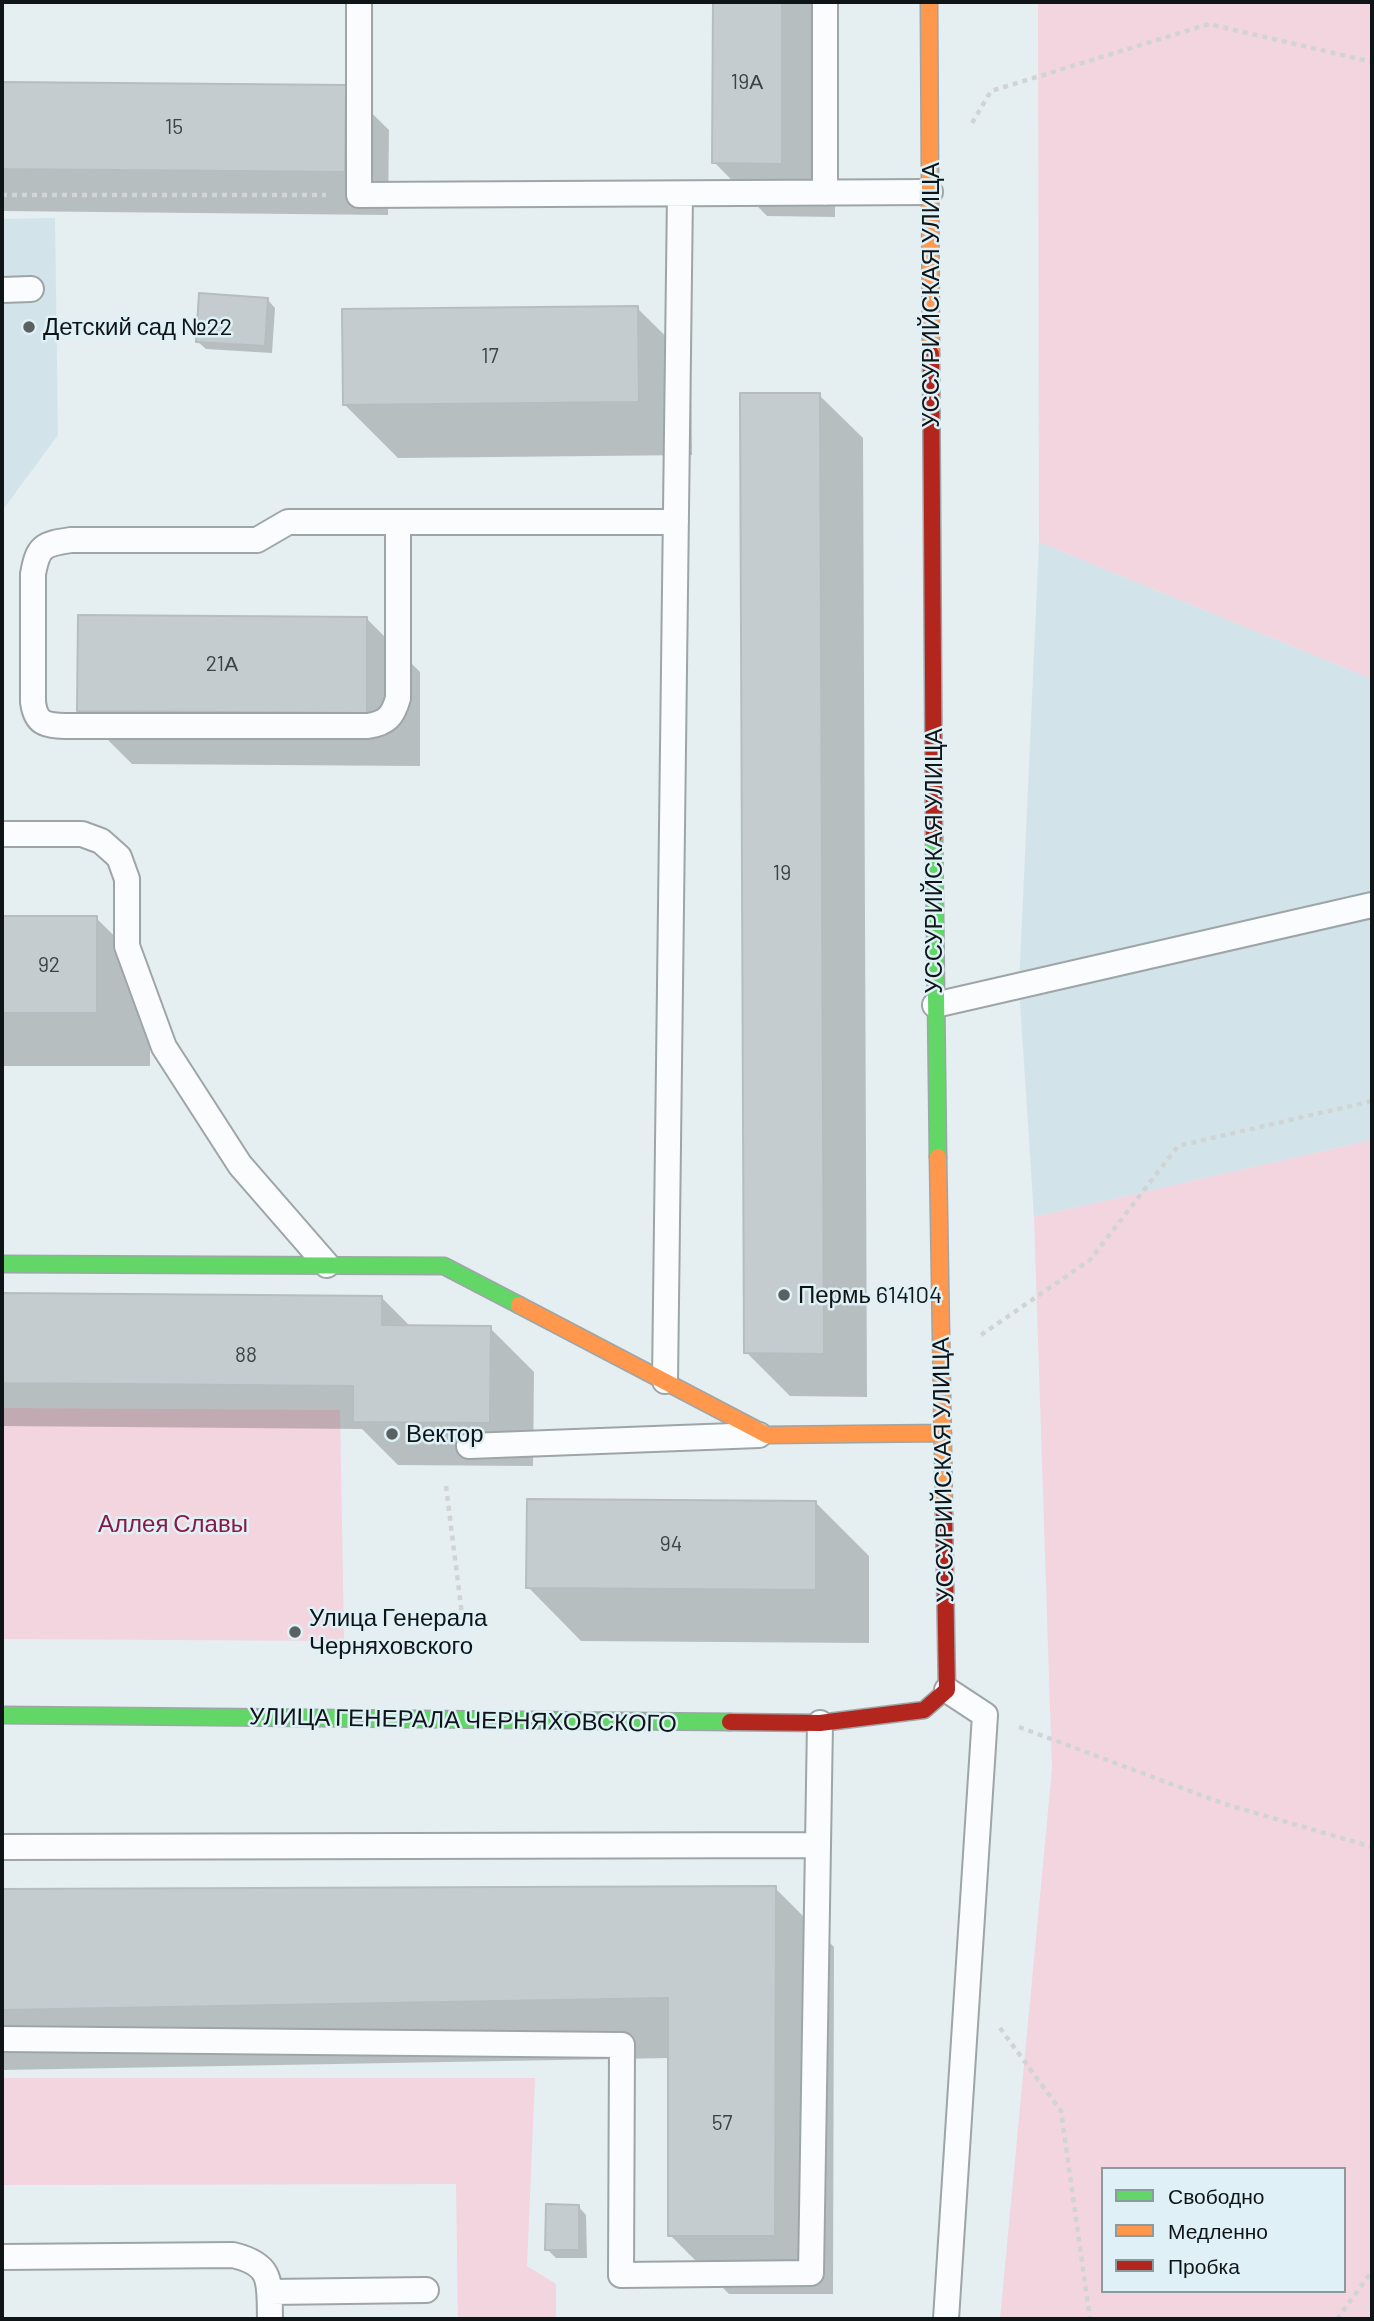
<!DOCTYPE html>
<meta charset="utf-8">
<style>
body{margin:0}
#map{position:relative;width:1374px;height:2321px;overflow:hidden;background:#e5eef1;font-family:Barlow,sans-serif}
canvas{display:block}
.frame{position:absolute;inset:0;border:4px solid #0f1517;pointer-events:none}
.legend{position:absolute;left:1101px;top:2167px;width:245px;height:126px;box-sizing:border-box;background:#dff1f7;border:2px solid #8c999d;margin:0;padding:9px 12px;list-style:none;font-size:21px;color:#0f1517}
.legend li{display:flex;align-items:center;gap:14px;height:35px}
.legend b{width:35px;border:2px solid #8c999d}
</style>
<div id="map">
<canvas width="1374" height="2321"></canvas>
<div class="frame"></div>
<ul class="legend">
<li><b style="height:9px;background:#63d668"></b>Свободно</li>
<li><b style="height:9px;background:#ff974d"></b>Медленно</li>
<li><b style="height:9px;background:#b3261e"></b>Пробка</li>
</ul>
</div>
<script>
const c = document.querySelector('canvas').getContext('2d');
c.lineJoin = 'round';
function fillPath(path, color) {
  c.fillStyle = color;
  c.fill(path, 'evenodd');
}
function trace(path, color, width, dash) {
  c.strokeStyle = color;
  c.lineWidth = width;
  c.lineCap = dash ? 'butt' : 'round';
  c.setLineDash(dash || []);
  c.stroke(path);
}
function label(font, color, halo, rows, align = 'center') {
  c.font = font + ' Barlow,sans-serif';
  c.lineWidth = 5;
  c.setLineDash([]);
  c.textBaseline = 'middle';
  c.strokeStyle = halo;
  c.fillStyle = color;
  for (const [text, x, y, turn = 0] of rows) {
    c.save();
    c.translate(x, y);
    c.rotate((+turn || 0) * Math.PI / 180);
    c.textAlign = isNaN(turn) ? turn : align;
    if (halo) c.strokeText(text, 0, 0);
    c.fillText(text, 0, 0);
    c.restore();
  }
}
fillPath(new Path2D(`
 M55 218 58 435 2 511V219Z
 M1039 542 1372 679V1140L1034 1217 1019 987Z`), '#d2e4ea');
fillPath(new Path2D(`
 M1038 2H1372V679L1039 542Z
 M1372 1140V2319H1000L1052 1769 1034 1217ZM1103 2169H1344V2291H1103Z
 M2 1408 340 1410 344 1641 2 1639Z
 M2 2078H535L527 2266 556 2284V2319H458L456 2184 2 2185Z`), '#f2d5de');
fillPath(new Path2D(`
 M714 2H835V217L767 216 714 162Z
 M2 83 345 87 389 130 388 215 2 211Z
 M267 299 275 308 272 353 206 349 197 341Z
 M637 308 691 361 692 455 398 458 344 404Z
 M819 395 863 438 867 1397 790 1396 746 1352Z
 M367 619 420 672V766L132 764 79 711Z
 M2 918H96L150 971V1066H2Z
 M2 1295 381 1297 411 1327 490 1328 534 1372 533 1466 398 1465 362 1429 2 1426Z
 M815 1502 869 1556V1643L581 1641 528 1587Z
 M775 1888 834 1947 833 2294H729L670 2235V2058L2 2070V1890Z
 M578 2206 586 2215 587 2258H556L547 2249Z`), '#0003');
const building = new Path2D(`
 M713 2H782V164L712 163Z
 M2 82 346 85 345 172 2 169Z
 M199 293 268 298 265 346 196 342Z
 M638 306 639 402 343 405 342 309Z
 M740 393H820L824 1354 744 1353Z
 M78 615 367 617V713L77 711Z
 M2 916H97V1013H2Z
 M2 1293 382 1296V1325L491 1326 490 1423 353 1422V1386L2 1383Z
 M527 1499 816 1501V1590L526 1588Z
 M776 1886 775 2236H668V1998L2 2010V1889Z
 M546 2204 579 2205V2250H545Z`);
fillPath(building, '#c5cccf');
trace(building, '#b6bdc0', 2);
const lane = new Path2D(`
 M359 2V195L930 192
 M825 2V193
 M2 290 31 289
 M398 522V698C393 716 387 723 368 726H65C45 725 36 724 33 702V574C38 546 43 544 71 540H257L288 522H676
 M2 834H82L101 841 119 857 127 879V946L164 1047 240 1165 327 1265
 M935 1005 1372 905
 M665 1381 680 194
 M469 1446 759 1435
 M818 1845 820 1723
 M2 1847 818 1845 811 2273 621 2275 622 2045 2 2039
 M2 2257 233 2255C274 2265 269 2282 270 2319
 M270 2292 426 2290
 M946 2319 985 1715 947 1690`);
const fast = new Path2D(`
 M934 836 938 1157
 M2 1264 444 1266 519 1305
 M2 1715 730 1722`);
const slow = new Path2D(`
 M929 2 931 354
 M938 1157 944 1514
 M519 1305 767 1435 943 1433`);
const jam = new Path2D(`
 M931 354 934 836
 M730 1722 820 1723 924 1710 947 1690 944 1514`);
trace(lane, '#9ea5a7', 28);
trace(fast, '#9ea5a7', 19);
trace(slow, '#9ea5a7', 19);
trace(jam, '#9ea5a7', 19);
trace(new Path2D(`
 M972 123 991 91 1209 24 1372 62
 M2 195H326
 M981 1335 1090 1260 1178 1146 1372 1101
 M446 1486 462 1615
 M1019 1727 1225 1804 1372 1847
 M1000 2028 1061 2111 1090 2319
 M1337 2319 1372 2271`), '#d1d4d5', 4.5, [5, 5]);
trace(lane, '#fbfcfd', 24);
trace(fast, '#63d668', 16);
trace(slow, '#ff974d', 16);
trace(jam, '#b3261e', 16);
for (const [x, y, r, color] of [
 [29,327,7,"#5a6163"],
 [784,1295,7,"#5a6163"],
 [392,1434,7,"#5a6163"],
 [295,1632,7,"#5a6163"]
]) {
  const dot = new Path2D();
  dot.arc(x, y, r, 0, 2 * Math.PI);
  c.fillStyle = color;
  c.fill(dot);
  trace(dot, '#dff1f7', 2.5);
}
label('21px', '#3c4345', null, [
 ["19А",747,82],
 ["15",174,127],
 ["17",490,356],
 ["21А",222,664],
 ["19",782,873],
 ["92",49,965],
 ["88",246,1355],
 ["94",671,1544],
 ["57",722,2123]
]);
label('24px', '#0f1517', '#dff1f7', [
 ["УССУРИЙСКАЯ УЛИЦА",931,295,-90],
 ["УССУРИЙСКАЯ УЛИЦА",934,861,-90],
 ["УССУРИЙСКАЯ УЛИЦА",943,1470,-91],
 ["УЛИЦА ГЕНЕРАЛА ЧЕРНЯХОВСКОГО",463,1720,1]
]);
label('24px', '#0f1517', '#dff1f7', [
 ["Детский сад №22",43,327],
 ["Пермь 614104",798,1295],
 ["Вектор",406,1434],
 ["Улица Генерала",309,1618],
 ["Черняховского",309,1646]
], 'left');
label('24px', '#891944', '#dff1f7', [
 ["Аллея Славы",173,1524]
]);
</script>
